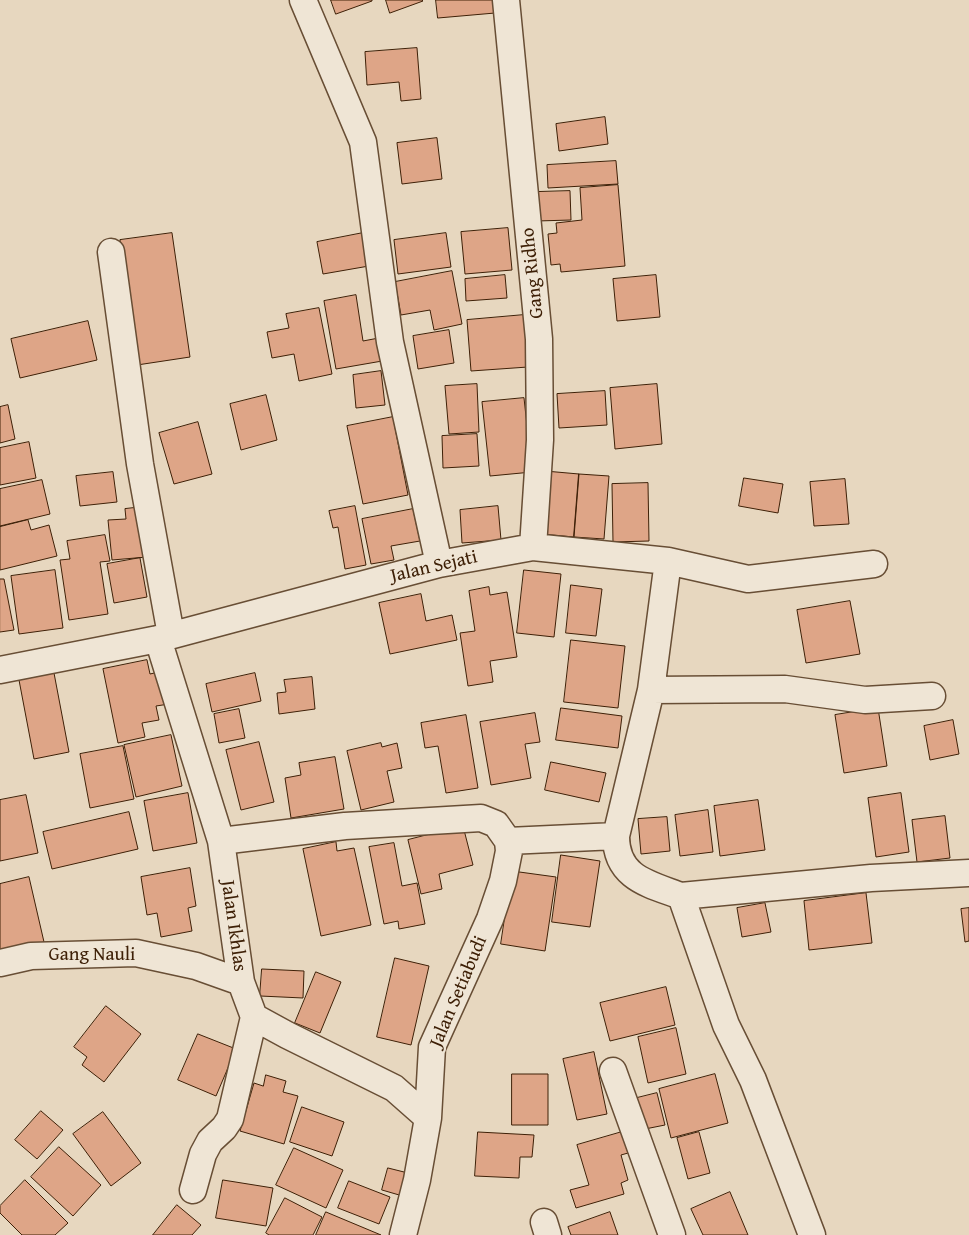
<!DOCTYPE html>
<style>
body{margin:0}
canvas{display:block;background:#e7d7bf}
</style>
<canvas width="969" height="1235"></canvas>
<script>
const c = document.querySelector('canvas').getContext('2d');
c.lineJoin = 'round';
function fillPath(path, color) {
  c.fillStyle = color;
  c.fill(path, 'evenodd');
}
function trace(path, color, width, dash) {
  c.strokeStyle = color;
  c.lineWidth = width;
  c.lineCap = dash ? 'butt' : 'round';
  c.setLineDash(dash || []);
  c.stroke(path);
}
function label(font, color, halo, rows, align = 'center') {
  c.font = font + ' "Gentium Book Plus",serif';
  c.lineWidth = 4.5;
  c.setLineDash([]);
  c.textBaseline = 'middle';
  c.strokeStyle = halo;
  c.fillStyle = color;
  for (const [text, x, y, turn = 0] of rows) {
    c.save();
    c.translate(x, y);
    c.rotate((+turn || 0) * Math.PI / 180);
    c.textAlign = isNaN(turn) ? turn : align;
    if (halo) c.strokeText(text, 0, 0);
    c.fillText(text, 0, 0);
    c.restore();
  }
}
const building = new Path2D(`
 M331 0H372V1L336 14Z
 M386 0H422L423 1 390 13Z
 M436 0H493L495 13 438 18Z
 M417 48 421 99 401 101 399 82 367 85 365 52Z
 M605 117 608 144 559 151 556 124Z
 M437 138 442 179 402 184 397 143Z
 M616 161 618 184 548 188 547 165Z
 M618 185 625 266 561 272 560 264 551 265 548 234 557 233 556 223 582 220 580 188Z
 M570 191 571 220 537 221 536 192Z
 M508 228 512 270 465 274 461 232Z
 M172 233 190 357 137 365 120 240Z
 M363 233 369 266 323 274 317 242Z
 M446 233 451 267 398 274 394 240Z
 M452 271 462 324 434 330 430 310 401 315 395 282Z
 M505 275 507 298 466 301 465 279Z
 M656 275 660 317 617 321 613 279Z
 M356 295 363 341 384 337 388 360 336 369 324 301Z
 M319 308 332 374 299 381 294 354 272 358 267 332 289 328 286 314Z
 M524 315 528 367 471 371 467 320Z
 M88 321 97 360 20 378 11 339Z
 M449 330 454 363 418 369 413 336Z
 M381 371 385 405 356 408 353 375Z
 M477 384 479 432 449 434 445 386Z
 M657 384 662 444 615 449 610 388Z
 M605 391 607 425 559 428 557 394Z
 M266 395 277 440 241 450 230 404Z
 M524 398 532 472 490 476 482 402Z
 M8 405 15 439 0 443V407Z
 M393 417 408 495 363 504 347 426Z
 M198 422 212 474 174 484 159 433Z
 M477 434 479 466 443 468 442 436Z
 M29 442 36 478 0 485V448Z
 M545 471 579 474 574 537 540 534Z
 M113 472 117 502 80 506 76 476Z
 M579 474 609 476 604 539 574 537Z
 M744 478 783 484 778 513 739 506Z
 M845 479 849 524 814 526 810 482Z
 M42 480 50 514 0 526V489Z
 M648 483 649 541 613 542 612 484Z
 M355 506 366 565 345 569 338 527 333 528 329 511Z
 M498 506 501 540 462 543 460 510Z
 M143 507 147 557 112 560 108 520 126 519 125 509Z
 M413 509 420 541 391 546 394 560 371 564 362 519Z
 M28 520 31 530 49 525 57 556 0 570V527Z
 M105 535 110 561 100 562 108 614 69 620 60 560 70 559 67 541Z
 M140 558 147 597 114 603 107 564Z
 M55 570 63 628 19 634 11 576Z
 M524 570 561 574 554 637 517 633Z
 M0 579H4L14 630 0 632Z
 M571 585 602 589 596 636 566 633Z
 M489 587 490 595 507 592 517 657 490 661 493 682 468 686 460 633 475 631 469 591Z
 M421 594 426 621 452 615 457 640 390 654 379 603Z
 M850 601 860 654 806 663 797 610Z
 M571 640 625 646 618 708 564 702Z
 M147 660 150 674 163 671 169 704 156 706 159 720 142 723 145 737 118 743 103 669Z
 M54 673 69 752 34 759 19 680Z
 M255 673 261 701 212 712 206 684Z
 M312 677 315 709 279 714 277 693 286 692 284 680Z
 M561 708 622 716 618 748 556 740Z
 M878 708 887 766 844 773 835 715Z
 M239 709 245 738 219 743 214 714Z
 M535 713 540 742 525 744 531 778 491 785 480 722Z
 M466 715 478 788 446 793 438 746 425 748 421 723Z
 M953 720 959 754 930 760 924 726Z
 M171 735 182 786 136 797 124 745Z
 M259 742 274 802 241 810 226 750Z
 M381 743 382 747 397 743 402 768 387 771 394 802 361 810 347 751Z
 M123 746 134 799 90 808 80 754Z
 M335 757 344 809 291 818 285 778 301 775 299 763Z
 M551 762 606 773 599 802 545 790Z
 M188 793 197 843 153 851 144 801Z
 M901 793 909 852 876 857 868 798Z
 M26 795 38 853 0 861V800Z
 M758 800 765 850 720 856 714 806Z
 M708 810 713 852 680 856 675 815Z
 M129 812 138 849 52 869 43 832Z
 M945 816 950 858 917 862 912 820Z
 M667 817 670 851 641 854 638 819Z
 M463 826 473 865 439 874 442 889 421 894 408 840Z
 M336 842 337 851 354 848 371 925 321 936 303 849Z
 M394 843 402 886 417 883 425 924 399 929 398 921 384 924 369 847Z
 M561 855 600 861 590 927 552 922Z
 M190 868 196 906 188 908 192 931 161 937 157 913 147 915 141 877Z
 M512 871 556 877 545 951 501 944Z
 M29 877 44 942 0 953V884Z
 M866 893 872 943 809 950 804 901Z
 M765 903 771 932 742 937 737 908Z
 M969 908V941L965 942 961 909Z
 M395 958 429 966 411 1045 377 1037Z
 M262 969 304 971 303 998 260 996Z
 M316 972 341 982 320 1033 295 1023Z
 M666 987 675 1025 610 1041 600 1003Z
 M106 1006 141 1034 104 1082 82 1065 87 1057 74 1047Z
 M676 1028 686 1074 648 1083 638 1037Z
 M198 1034 236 1049 216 1096 178 1080Z
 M594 1052 607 1114 577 1120 563 1059Z
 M512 1074H548V1125H512Z
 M715 1074 728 1123 671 1138 659 1089Z
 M266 1075 286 1081 283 1092 298 1096 284 1144 240 1131 254 1083 263 1086Z
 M657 1093 665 1125 645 1129 637 1098Z
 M302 1107 344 1122 332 1156 290 1142Z
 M41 1111 63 1130 37 1159 15 1140Z
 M103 1112 141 1163 111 1186 73 1134Z
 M478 1132 534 1135 532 1157H520L519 1178 475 1176Z
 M622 1132 628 1153 621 1155 628 1180 621 1183 624 1194 576 1208 570 1190 589 1185 577 1145Z
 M699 1132 710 1173 688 1179 677 1138Z
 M59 1147 101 1185 73 1216 31 1177Z
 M294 1148 343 1170 326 1208 276 1185Z
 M388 1168 412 1174 406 1197 382 1190Z
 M25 1180 68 1223 55 1235H22L0 1213V1206Z
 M223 1180 273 1188 266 1226 216 1218Z
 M349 1181 390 1197 379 1224 338 1208Z
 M730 1192 748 1235H703L691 1209Z
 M285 1198 322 1217 313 1235H269L266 1233Z
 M177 1205 201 1225 192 1235H153Z
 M326 1212 381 1235H316Z
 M610 1212 618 1235H571L568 1227Z`);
fillPath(building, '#dea587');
trace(building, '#3e2007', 1);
const minor = new Path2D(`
 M303 0 363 142 390 342 439 564
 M506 0 539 339 540 440 533 547
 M111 252 140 464 171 635
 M668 561 651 690 616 836C616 878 649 884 681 896L726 1025 753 1080 812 1235
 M158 639 221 841 241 982 254 1017 287 1035 394 1088 428 1118
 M0 670 158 639 439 564 533 547 668 561 748 579 874 564
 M651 690 785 689 865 700 932 696
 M221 841 345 826 481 818 496 824 508 841 509 851 503 881 490 919 432 1047 428 1118 417 1180 403 1235
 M508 841 616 836
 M681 896 871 878 969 873
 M0 963 31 956 136 953 196 966 241 982
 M613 1071 672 1235
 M193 1190 203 1154 210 1141 224 1128 230 1119 254 1017
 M544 1222 548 1235`);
trace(minor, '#684e35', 29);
trace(minor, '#efe5d5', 26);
label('19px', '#3e2007', '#efe5d5', [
 ["Gang Ridho",533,273,-96],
 ["Jalan Sejati",434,567,-13],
 ["Jalan Ikhlas",233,926,82],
 ["Gang Nauli",92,955],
 ["Jalan Setiabudi",459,992,-67]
]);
</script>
